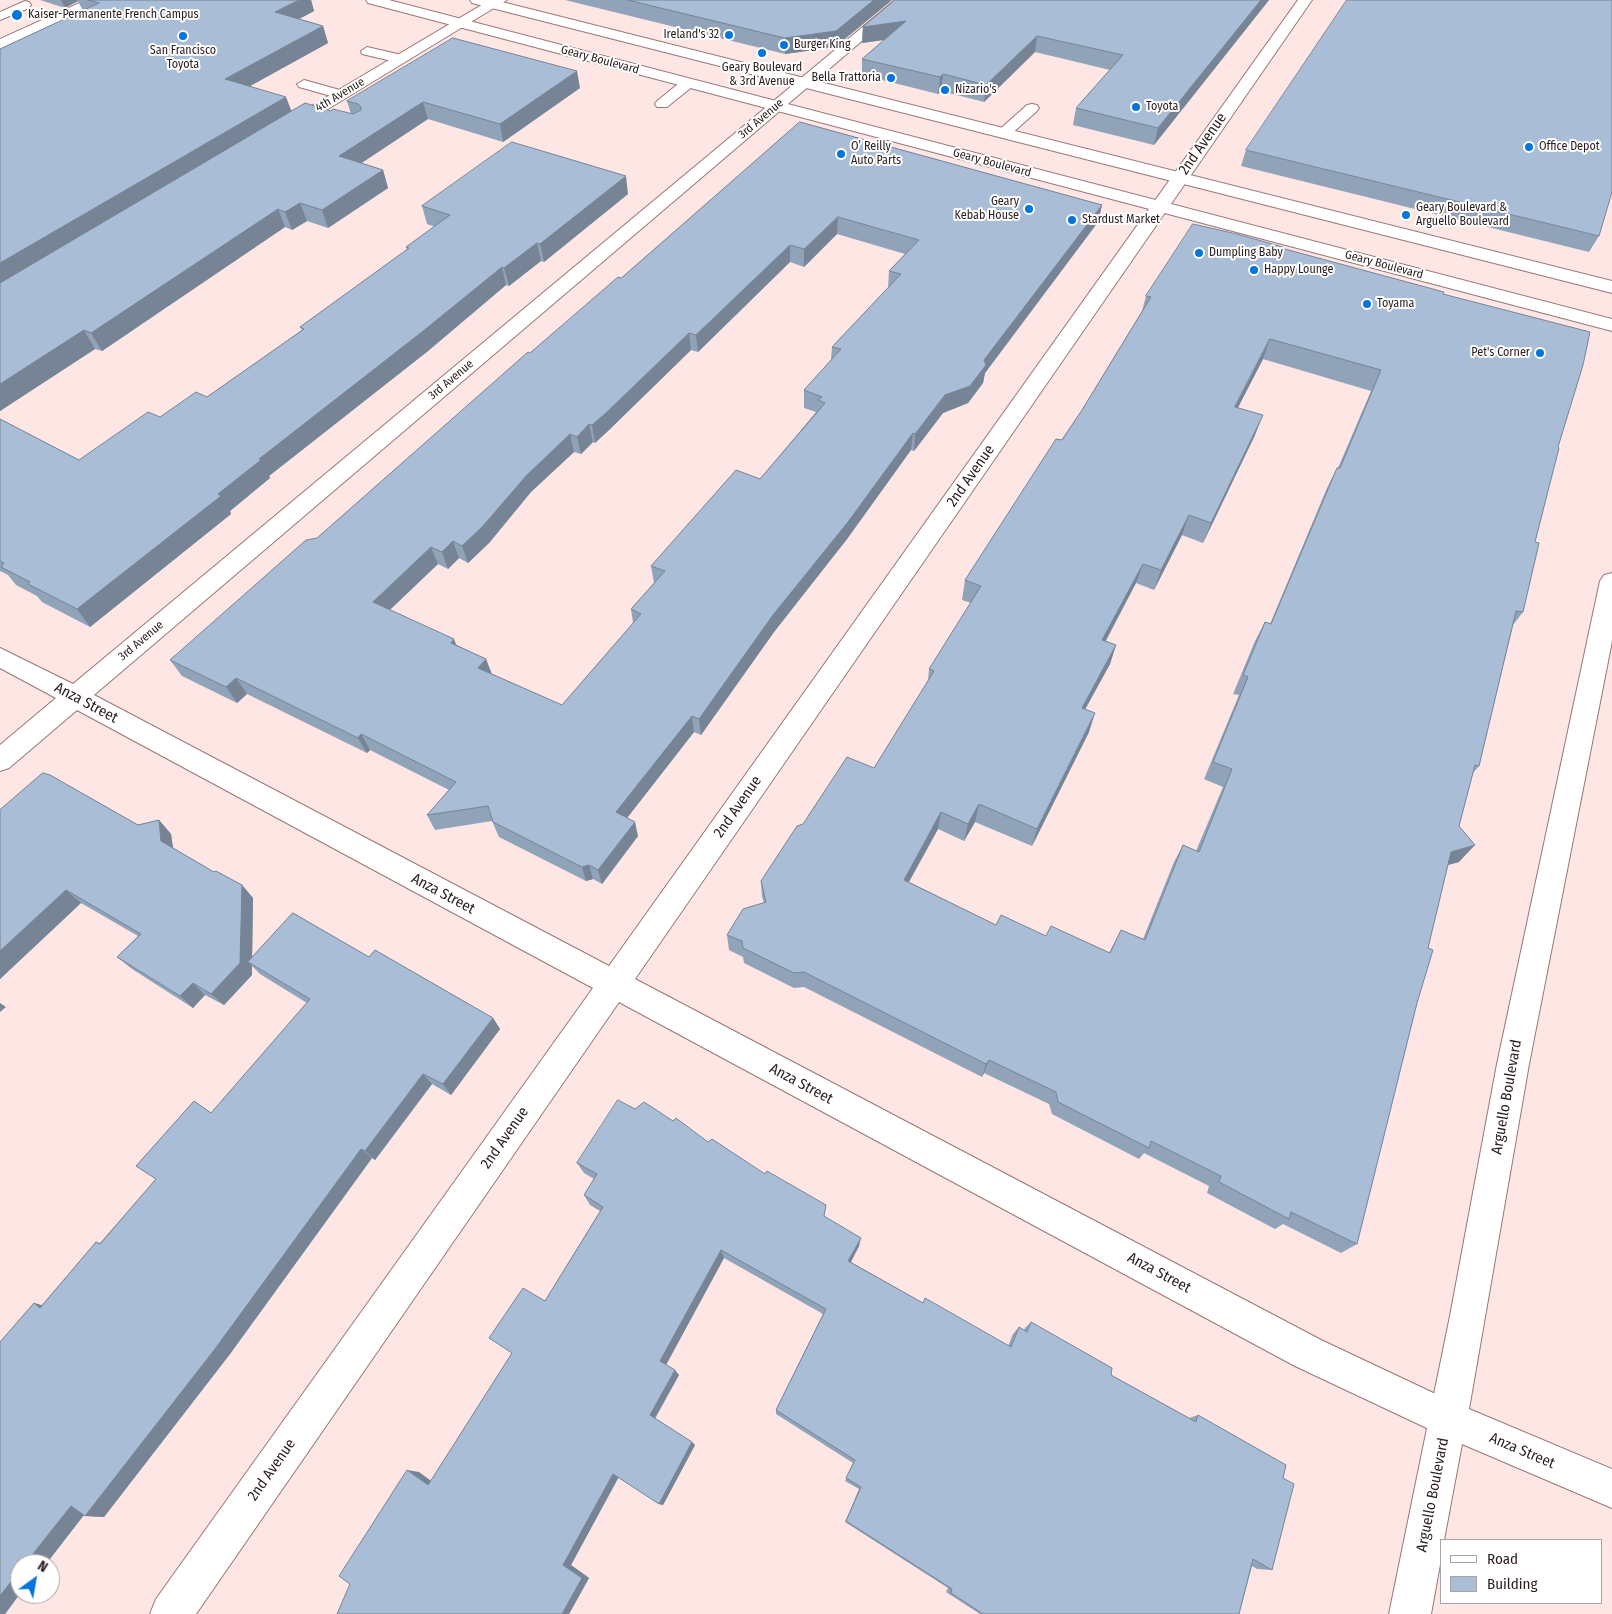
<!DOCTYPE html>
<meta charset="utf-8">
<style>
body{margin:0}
#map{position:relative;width:1612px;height:1614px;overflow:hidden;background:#fde6e4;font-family:"Fira Sans Condensed",sans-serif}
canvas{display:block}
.legend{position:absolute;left:1440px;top:1539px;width:162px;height:65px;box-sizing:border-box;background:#fff;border:1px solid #aaa5a4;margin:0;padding:6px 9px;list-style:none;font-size:15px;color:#2a1d1c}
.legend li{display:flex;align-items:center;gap:10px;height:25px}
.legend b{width:25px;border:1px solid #aaa5a4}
.north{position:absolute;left:10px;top:1554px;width:50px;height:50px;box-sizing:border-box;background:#fff;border:1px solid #aaa5a4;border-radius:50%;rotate:32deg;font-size:14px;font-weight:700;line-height:20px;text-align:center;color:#2a1d1c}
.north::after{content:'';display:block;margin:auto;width:18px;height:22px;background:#0375dc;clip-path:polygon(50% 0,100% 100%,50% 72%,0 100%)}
</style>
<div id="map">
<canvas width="1612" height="1614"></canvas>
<ul class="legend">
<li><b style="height:6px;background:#fff"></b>Road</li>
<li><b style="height:14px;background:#a9bdd6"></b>Building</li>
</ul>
<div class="north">N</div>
</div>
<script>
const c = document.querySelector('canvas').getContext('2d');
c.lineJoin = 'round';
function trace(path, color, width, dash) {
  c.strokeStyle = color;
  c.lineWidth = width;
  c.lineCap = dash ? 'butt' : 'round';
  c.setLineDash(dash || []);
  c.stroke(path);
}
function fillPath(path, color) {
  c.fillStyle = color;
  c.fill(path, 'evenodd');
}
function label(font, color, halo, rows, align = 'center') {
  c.font = font + ' "Fira Sans Condensed",sans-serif';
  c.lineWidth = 4;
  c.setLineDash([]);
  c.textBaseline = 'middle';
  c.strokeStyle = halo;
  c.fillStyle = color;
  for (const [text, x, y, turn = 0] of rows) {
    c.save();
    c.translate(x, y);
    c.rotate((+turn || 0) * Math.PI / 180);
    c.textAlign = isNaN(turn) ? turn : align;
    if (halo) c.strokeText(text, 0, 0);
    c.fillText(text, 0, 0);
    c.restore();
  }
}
const service = new Path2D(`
 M25 1 29 2 31 5 29 8 0 20V12Z
 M367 47 406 56 407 59 401 63 362 54 361 51Z
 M688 79 693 80 695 83 693 86 667 107H657L655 104 657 101 683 80Z
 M304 80 347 92 349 95 342 99 299 87 297 84Z
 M1032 104 1037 105 1039 108 1037 111 1009 136H999L997 133 999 130 1027 105Z`);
const minor = new Path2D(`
 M86 0H104L102 3 0 49V39Z
 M490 0H507L295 129H283L281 126 283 123Z
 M895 0H910L94 695 609 966 1298 0H1312L635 979 1321 1340 1461 1406 1467 1419 1461 1432 1448 1438 1295 1366 619 1002 196 1614H150L156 1599 593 988 77 710 9 768 0 771V745L56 698 0 668V648L73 684Z`);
const tertiary = new Path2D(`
 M1612 573V641L1529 1064 1469 1409 1612 1469V1508L1462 1444 1444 1540H1441V1559L1431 1614H1389L1450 1316 1497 1064 1600 581 1604 575Z`);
const primary = new Path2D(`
 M366 0H389L1612 319V331L368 3Z
 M470 0H494L1612 281V293L472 3Z`);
trace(service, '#997775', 2);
trace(minor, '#997775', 2);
trace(tertiary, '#997775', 2);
trace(primary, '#997775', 2);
fillPath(service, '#fff');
fillPath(minor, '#fff');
fillPath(tertiary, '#fff');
fillPath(primary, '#fff');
fillPath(new Path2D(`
 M40 0H311L314 11 299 19 323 26 328 43 250 86 291 111H331L351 114 347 101 580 88 503 142 428 119 361 163 383 170 388 188 328 228 307 221 292 230 285 227 102 351 95 349 0 411V49L83 11 78 1 65 8Z
 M565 0H892L835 47 785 54Z
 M895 0H1269L1154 145 1073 125 1076 108 1110 70 1035 52 984 102 941 91 938 94 862 75V59L884 40 862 43 863 27Z
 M800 122 1102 205 1098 222 985 373 983 383 968 403 943 413 914 451 911 450 847 539 774 632 701 735 694 732 627 818 638 836 602 884 593 879 586 881 499 837 492 821 435 830 427 815 449 790 370 750 367 753 247 694 237 703 182 676 170 660 317 538 530 353 621 278ZM837 234 905 254 889 271 888 288 832 347 831 360 804 390V408L816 412 760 479 651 566 654 583 631 609 633 623 562 705 492 674 486 659 457 645 390 610 438 564 448 569 459 558 468 563 489 543 531 492 574 452 581 454 593 442 595 443 609 430 691 350 698 352 790 262 804 267Z
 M1246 150 1599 236 1589 252 1241 166Z
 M628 194 544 262 541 261 509 286 506 285 428 351 269 476 270 478 230 511 231 514 90 627 42 602 37 596 16 585 8 575 0 571V419L79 460 160 417 207 397 302 330 300 327 407 250 406 247 435 227 427 224 422 206Z
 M1285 249 1443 294 1558 447 1535 542 1523 612 1513 625 1479 766 1473 773 1459 826V862L1448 865 1428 948 1417 1003 1357 1244 1341 1253 1283 1224 1275 1229 1207 1193 1209 1186 1144 1153 1139 1159 1052 1114 1049 1104 984 1073 982 1077 804 987 794 988 744 963 743 957 729 950 727 935 764 903 762 897 761 881 803 824 874 768 928 681 929 669 971 603 962 600 965 580 1082 410 1142 311 1146 296ZM1263 359 1371 391 1338 468H1337L1327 488 1270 624 1265 622 1255 641 1233 694 1239 695 1204 779 1223 787 1196 851 1183 845 1174 862 1143 939 1121 930 1109 953 1046 936 996 925 909 882 938 829 964 841 975 822 1032 846 1089 732 1085 709 1110 664 1116 645 1106 641 1136 583 1154 590 1182 535 1203 543 1255 435 1238 407Z
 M43 773 50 775 138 825 159 820 171 834 173 848 214 872 216 871 242 885 253 898 252 957 293 913 369 957 375 950 493 1018 500 1029 451 1095 432 1084 375 1160 372 1158 230 1354 104 1517 85 1516 84 1515 46 1564H20V1594H23L19 1595 5 1614H0V1342L34 1303 42 1305 96 1242 100 1243 156 1179 136 1166 194 1101 211 1113 307 1003 260 974 252 966V975L224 1005 205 995 193 1008 132 969 117 957 138 936 81 903 0 979V810Z
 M635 1109 708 1142 825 1217 859 1246 851 1262 923 1303 1008 1346 1013 1334 1019 1327 1024 1330 1025 1328 1031 1322 1111 1375 1189 1418 1198 1415 1283 1478 1272 1570 1257 1569 1252 1566 1239 1614H980L946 1592 948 1588 845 1522 859 1489 845 1481 853 1463 776 1414V1410L823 1314 724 1258 666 1364 679 1375 655 1419 692 1442 695 1445 663 1505 659 1504 619 1477 571 1565 589 1578 569 1614 419 1472 431 1481 545 1301 600 1211 590 1205 584 1195 594 1179 584 1173 577 1163Z`), '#91a3b8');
fillPath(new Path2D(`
 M61 0H78V1L65 8Z
 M299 0H311L314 11 280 29 275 12Z
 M874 0H892L835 47 785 54V38Z
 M1261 0H1269L1154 145 1158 128Z
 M906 21 905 37 862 43 863 27Z
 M323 26 328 43 232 96 225 79Z
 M1037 36 1035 52 984 102 986 85Z
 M577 71 580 88 503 142 500 124Z
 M943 74 941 91 938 94 940 77Z
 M286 97 293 115 0 288V263Z
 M423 102 428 119 345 174 339 156Z
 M383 170 388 188 328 228 322 210Z
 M626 176 628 194 544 262 540 244Z
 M300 203 307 221 292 230 285 212Z
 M1102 205 1098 222 985 373 983 383 968 403 943 413 914 451 915 434 945 395 984 360Z
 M278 209 285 227 102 351 91 333Z
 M838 217 837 234 804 267V249Z
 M537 243 541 261 509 286 504 268Z
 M790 245V262L698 352 696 335Z
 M502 267 506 285 428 351 269 476 270 478 230 511 231 514 90 627 77 609 218 494 259 459Z
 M84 330 95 349 0 411V384Z
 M689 333 691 350 609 430 595 443 592 425Z
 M1270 339 1263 359 1228 427 1235 407Z
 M1263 415 1255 435 1203 543 1211 523Z
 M589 424 593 442 581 454 577 437Z
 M913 433 911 450 847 539 774 632 701 735 699 719 773 615Z
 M570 434 574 452 531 492 489 543 468 563 462 546 527 475Z
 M1189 515 1182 535 1154 590 1161 570Z
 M453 541 459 558 448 569 442 552Z
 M431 547 438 564 380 619 373 602Z
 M1143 564 1136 583 1096 658 1102 640Z
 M454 639 460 655 451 643Z
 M1116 645 1110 664 1076 726 1082 708Z
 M486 659 492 675 478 668Z
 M236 678 247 694 237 703 226 687Z
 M1095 713 1089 732 1032 846 1037 829Z
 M692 716 694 732 620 827 616 812Z
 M361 734 370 750 367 753 358 738Z
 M979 804 975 822 964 841 968 824Z
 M941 812 938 829 901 896 904 880Z
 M159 820 171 834 174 855 161 841Z
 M635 822 638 836 602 884 598 870Z
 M1475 845 1459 862 1436 868 1451 852Z
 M589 865 593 879 586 881 582 867Z
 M242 885 253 898 252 964 248 962 252 966V975L224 1005 211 994Z
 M66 890 81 903 0 979V951Z
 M193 983 205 995 193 1008 180 996Z
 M0 1003 6 1007 0 1012Z
 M493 1018 500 1029 451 1095 443 1084Z
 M989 1060 984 1073 982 1077 986 1064Z
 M423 1074 432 1084 375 1160 365 1151Z
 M361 1149 372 1158 230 1354 104 1517 85 1516Z
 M861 1238 859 1246 847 1269 848 1261Z
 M721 1250 724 1258 665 1367 660 1361Z
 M34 1303 53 1309 40 1308Z
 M675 1370 679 1375 654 1419 650 1415Z
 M692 1442 695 1445 663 1505 659 1504Z
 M407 1470 419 1472 439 1487 428 1485Z
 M613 1474 619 1476 571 1565 589 1578 569 1614H562L563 1565Z
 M71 1506 90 1507 46 1564H25Z
 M20 1570V1594H23L19 1595 5 1614H0V1594Z`), '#768496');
const building = new Path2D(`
 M88 0H299L275 12 323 26 225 79 286 97 0 263V49L99 3Z
 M628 0H874L836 31 785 38Z
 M895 0H1261L1158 128 1076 108 1123 55 1037 36 986 85 943 74 940 77 862 59 906 21 863 27Z
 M1347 0H1612V192L1599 236 1246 150Z
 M453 38 577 71 500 124 423 102 339 156 383 170 322 210 300 203 285 212 278 209 91 333 84 330 0 384V283L305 103 331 111 333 109 353 114 361 110V107L358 104 347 101Z
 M800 122 1102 205 984 360 986 365 970 386 945 395 915 434 913 433 848 522 773 615 699 719 692 716 616 812 635 822 598 870 589 865 582 867 493 822 488 806 427 815 456 782 361 734 358 738 236 678 226 687 170 660 306 540 317 538 528 352 530 353 618 277 621 278ZM838 217 919 240 889 271 901 274 832 347 841 349 804 390 822 397 818 400 825 403 760 479 736 470 651 566 665 571 631 609 641 614 562 705 478 668 486 659 451 643 454 639 373 602 431 547 442 552 453 541 462 546 483 526 527 475 570 434 577 437 589 424 592 425 606 413 689 333 696 335 790 245 804 249Z
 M512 142 626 176 540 244 537 243 504 268 502 267 422 332 259 459 261 460 218 494 221 496 77 609 28 584 30 582 1 567 4 563 0 561V419L79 460 148 412 160 417 196 392 207 397 304 329 300 327 409 248 406 247 450 215 422 206Z
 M1193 224 1237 234 1283 247 1285 249 1444 292 1443 294 1590 332 1583 365 1558 447 1559 448 1535 542 1539 543 1523 612 1516 611 1479 766 1475 765 1459 826 1475 845 1451 852 1428 948 1433 950 1417 1003 1357 1244 1291 1212 1289 1219 1219 1182 1221 1176 1151 1141 1149 1148 1058 1102 1056 1092 989 1060 986 1064 804 972 794 973 743 948 742 941 727 935 743 909 766 902 761 881 797 826 803 824 847 757 874 768 934 671 929 669 981 586 965 580 1056 439 1062 440 1082 410 1151 297 1146 296ZM1270 339 1381 370 1340 468H1337L1271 624 1265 622 1243 675 1248 677 1213 762 1232 769 1199 852 1183 845 1145 940 1121 930 1110 953 1051 926 1046 936 1001 915 996 925 904 880 941 812 968 824 979 804 1037 829 1095 713 1082 708 1116 645 1102 640 1143 564 1161 570 1189 515 1211 523 1263 415 1235 407Z
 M43 773 50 775 138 825 159 820 161 841 214 872 216 871 242 885 240 963 211 994 193 983 180 996 117 957 141 934 66 890 0 951V810Z
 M293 913 369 957 375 950 493 1018 443 1084 423 1074 365 1151 361 1149 215 1349 85 1516 71 1506 25 1564H20V1570L0 1596V1342L34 1303 40 1308 96 1242 100 1244 156 1179 136 1166 194 1101 211 1113 310 999 248 962Z
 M618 1100 635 1109 644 1102 673 1121 676 1118 708 1142 712 1139 765 1174 767 1171 826 1205 824 1216 861 1238 848 1261 923 1303 925 1298 1011 1347 1019 1327 1027 1332 1031 1322 1112 1368 1111 1375 1196 1422 1198 1415 1286 1465 1283 1478 1294 1484 1272 1570 1253 1559 1239 1614H983L951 1593 952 1589 846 1521 861 1487 846 1478 855 1460 776 1410 826 1309 721 1250 660 1361 675 1370 650 1415 692 1442 659 1504 613 1474 563 1565 582 1578 562 1614H337L350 1584 339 1576 407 1470 428 1485 512 1353 489 1338 523 1288 545 1301 603 1207 584 1195 597 1174 577 1163Z`);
fillPath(building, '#a9bdd6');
trace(building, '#768496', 1);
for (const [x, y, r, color] of [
 [17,15,6,"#0375dc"],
 [729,35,5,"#0375dc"],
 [183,36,5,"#0375dc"],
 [784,45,5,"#0375dc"],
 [762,53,5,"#0375dc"],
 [891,78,5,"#0375dc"],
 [945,90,5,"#0375dc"],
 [1136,107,5,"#0375dc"],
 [1529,147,5,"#0375dc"],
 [841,154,5,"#0375dc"],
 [1029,209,5,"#0375dc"],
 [1406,215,5,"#0375dc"],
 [1072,220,5,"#0375dc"],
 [1199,253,5,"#0375dc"],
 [1254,270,5,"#0375dc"],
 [1367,304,5,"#0375dc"],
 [1540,353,5,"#0375dc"]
]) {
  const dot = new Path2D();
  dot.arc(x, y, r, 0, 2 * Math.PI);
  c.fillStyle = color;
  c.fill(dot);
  trace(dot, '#fff', 2);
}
label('12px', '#2a1d1c', '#fff', [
 ["Kaiser-Permanente French Campus",28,15],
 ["Ireland's 32",719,35,"right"],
 ["Burger King",794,45],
 ["San Francisco",183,51,"center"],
 ["Toyota",183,65,"center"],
 ["Geary Boulevard",762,68,"center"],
 ["& 3rd Avenue",762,82,"center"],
 ["Bella Trattoria",881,78,"right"],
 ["Nizario's",955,90],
 ["Toyota",1146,107],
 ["O’ Reilly",851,147],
 ["Auto Parts",851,161],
 ["Office Depot",1539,147],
 ["Geary",1019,202,"right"],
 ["Kebab House",1019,216,"right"],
 ["Geary Boulevard &",1416,208],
 ["Arguello Boulevard",1416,222],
 ["Stardust Market",1082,220],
 ["Dumpling Baby",1209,253],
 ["Happy Lounge",1264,270],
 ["Toyama",1377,304],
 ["Pet's Corner",1530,353,"right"]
], 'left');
label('12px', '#2a1d1c', '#fff', [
 ["Geary Boulevard",600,60,15],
 ["4th Avenue",340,95,-31],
 ["3rd Avenue",761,119,-40],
 ["Geary Boulevard",992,163,15],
 ["Geary Boulevard",1384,265,15],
 ["3rd Avenue",451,380,-40],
 ["3rd Avenue",141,641,-40]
]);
label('15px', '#2a1d1c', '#fff', [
 ["2nd Avenue",1203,144,-55],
 ["2nd Avenue",971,476,-55],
 ["Anza Street",86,703,28],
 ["2nd Avenue",738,807,-55],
 ["Anza Street",443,894,28],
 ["Anza Street",801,1084,28],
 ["Arguello Boulevard",1507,1097,-80],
 ["2nd Avenue",505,1138,-55],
 ["Anza Street",1159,1273,28],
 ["Anza Street",1522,1451,23],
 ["2nd Avenue",272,1470,-55],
 ["Arguello Boulevard",1433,1495,-79]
]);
</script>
